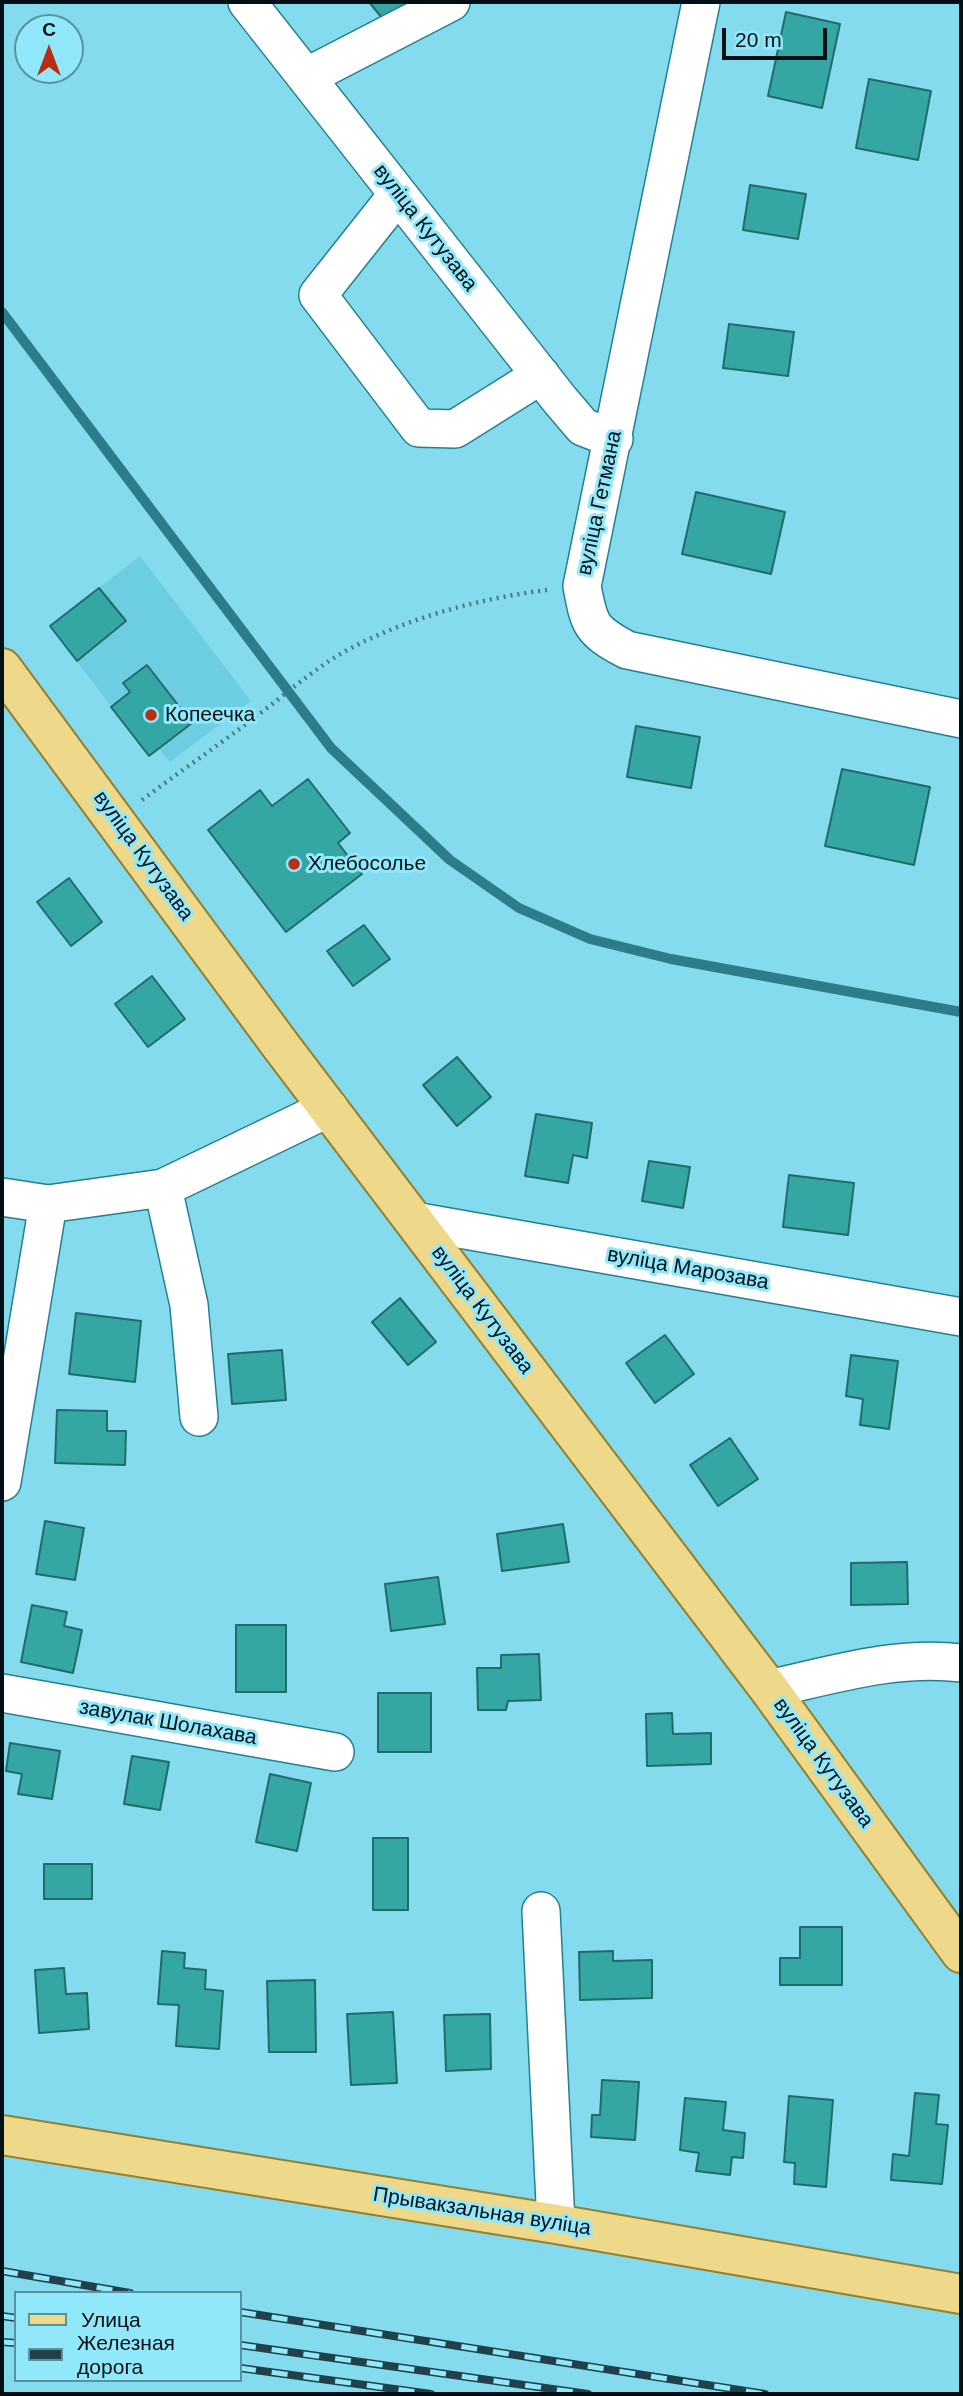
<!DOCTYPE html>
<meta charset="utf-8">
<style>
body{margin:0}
#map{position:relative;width:963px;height:2396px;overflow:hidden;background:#85dbee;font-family:Arial,sans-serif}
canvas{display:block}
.frame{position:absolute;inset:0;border:4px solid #001015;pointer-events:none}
.legend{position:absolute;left:14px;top:2291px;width:228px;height:91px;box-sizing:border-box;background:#92e8fb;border:2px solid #58929f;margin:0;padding:9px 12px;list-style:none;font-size:21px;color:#001015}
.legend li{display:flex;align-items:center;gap:14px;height:35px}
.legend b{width:35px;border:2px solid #58929f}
.north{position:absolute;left:14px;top:14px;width:70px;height:70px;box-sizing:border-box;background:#92e8fb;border:2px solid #58929f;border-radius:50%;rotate:0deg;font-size:19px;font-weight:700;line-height:28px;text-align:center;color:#001015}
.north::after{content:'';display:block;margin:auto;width:24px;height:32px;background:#b92d12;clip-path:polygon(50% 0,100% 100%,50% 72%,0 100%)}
.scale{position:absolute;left:722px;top:28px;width:105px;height:32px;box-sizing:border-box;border:4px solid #001015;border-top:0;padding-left:9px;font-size:21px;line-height:24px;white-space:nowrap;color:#001015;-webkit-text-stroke:5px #92e8fb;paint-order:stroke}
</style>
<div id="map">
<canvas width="963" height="2396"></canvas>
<div class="frame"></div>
<ul class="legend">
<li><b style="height:9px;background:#eed88a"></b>Улица</li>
<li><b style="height:9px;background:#20414a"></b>Железная дорога</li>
</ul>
<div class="north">С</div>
<div class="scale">20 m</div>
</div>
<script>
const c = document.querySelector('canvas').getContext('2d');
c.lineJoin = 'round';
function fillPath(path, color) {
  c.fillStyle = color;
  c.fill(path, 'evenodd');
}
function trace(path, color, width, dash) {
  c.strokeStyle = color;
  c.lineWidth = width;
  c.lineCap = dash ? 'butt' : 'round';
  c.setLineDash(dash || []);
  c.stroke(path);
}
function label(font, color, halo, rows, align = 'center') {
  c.font = font + ' Arial,sans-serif';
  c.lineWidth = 6;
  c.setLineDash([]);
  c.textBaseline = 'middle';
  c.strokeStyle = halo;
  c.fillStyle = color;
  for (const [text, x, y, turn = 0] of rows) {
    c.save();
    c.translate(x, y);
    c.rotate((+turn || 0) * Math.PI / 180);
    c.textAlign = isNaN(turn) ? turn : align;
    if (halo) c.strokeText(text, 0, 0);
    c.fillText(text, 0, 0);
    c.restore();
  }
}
fillPath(new Path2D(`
 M140 556 251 701 170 762 159 748 149 756 50 626Z`), '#6dcde1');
trace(new Path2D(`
 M2 312 331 748 450 860 519 908 590 939 671 959 961 1012`), '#2d7c8b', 10);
const building = new Path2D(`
 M369 2H413L386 23Z
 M786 12 840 24 822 108 768 96Z
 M869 79 931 91 918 160 856 148Z
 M750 185 806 194 798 239 743 230Z
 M729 324 794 332 788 376 723 368Z
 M696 492 785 512 771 574 682 554Z
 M99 588 126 621 77 661 50 626Z
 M147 665 192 723 149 756 111 707 130 692 123 683Z
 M636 726 700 737 691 788 627 777Z
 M842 769 930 787 914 865 825 846Z
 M308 779 350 833 338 843 362 874 286 932 208 830 260 790 272 806Z
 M69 878 102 922 71 946 37 902Z
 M364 925 390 959 353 986 327 951Z
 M152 976 185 1019 148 1047 115 1004Z
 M457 1057 491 1097 457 1126 423 1085Z
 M536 1114 592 1123 587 1158 573 1155 568 1183 525 1176Z
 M649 1161 690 1167 683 1208 642 1201Z
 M789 1175 854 1183 848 1235 783 1227Z
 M400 1298 436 1342 408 1365 372 1322Z
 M76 1313 141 1321 135 1382 69 1374Z
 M665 1335 694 1374 655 1403 626 1363Z
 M282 1350 286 1400 232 1404 228 1354Z
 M851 1355 898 1361 889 1429 860 1425 863 1399 846 1396Z
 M57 1410 107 1411V1431H126L125 1465 55 1463Z
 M730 1438 758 1479 718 1506 690 1465Z
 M45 1521 84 1528 75 1580 36 1574Z
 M563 1524 569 1562 502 1571 497 1534Z
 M907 1562 908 1604 851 1605V1563Z
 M438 1577 445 1624 391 1631 385 1584Z
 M32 1605 67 1612 64 1626 82 1630 73 1673 21 1662Z
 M236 1625H286V1692H236Z
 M539 1654 541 1700 508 1701 506 1710H478L477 1668H501V1655Z
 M378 1693H431V1752H378Z
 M672 1713 673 1734 711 1733V1764L647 1766 646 1714Z
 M10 1743 60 1751 52 1799 18 1794 22 1774 6 1771Z
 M132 1756 169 1762 160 1810 124 1804Z
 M270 1774 311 1783 297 1851 256 1842Z
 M373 1838H408V1910H373Z
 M44 1864H92V1899H44Z
 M800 1927H842V1985H780V1958H800Z
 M162 1951 185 1953 184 1968 206 1970 205 1989 223 1991 219 2049 176 2046 179 2005 158 2004Z
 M613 1951V1961L652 1960V1998L580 2000 579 1952Z
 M64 1968 66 1994 87 1993 89 2029 39 2033 35 1970Z
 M315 1980 316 2052H269L267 1981Z
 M393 2012 397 2083 351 2085 347 2014Z
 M490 2014 491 2069 446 2071 444 2015Z
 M602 2080 639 2082 635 2140 591 2137 592 2115H600Z
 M915 2093 939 2095 936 2124 948 2125 942 2184 891 2180 893 2154 909 2156Z
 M789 2096 833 2100 826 2187 794 2184 795 2163 784 2162Z
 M685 2098 726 2102 723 2130 745 2133 743 2158 732 2157 730 2175 696 2171 699 2153 680 2150Z`);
fillPath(building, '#34a6a3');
trace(building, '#236b69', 2);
const minor = new Path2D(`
 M247 2 560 400 583 427 614 439
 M701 2 582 586C589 625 591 631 627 650L961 719
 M306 77 451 2
 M398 194 318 295 419 428 455 429 541 375
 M163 1188 189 1305 199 1417
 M2 1197 48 1204 163 1188 329 1108
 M414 1221 961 1317
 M2 1482 48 1204
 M769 1689C832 1675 896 1655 961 1663
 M2 1693 335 1752
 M541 1911 556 2224`);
const major = new Path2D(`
 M2 668 281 1046 769 1689 961 1953
 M2 2135 556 2224 961 2294`);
trace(minor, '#238091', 40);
trace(major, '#93812e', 42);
trace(new Path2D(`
 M142 800C182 770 223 742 262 712 292 689 320 664 353 647 411 617 482 598 547 590`), '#457a86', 4.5, [2, 5]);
trace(minor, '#fff', 37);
trace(major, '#eed88a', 38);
const rail = new Path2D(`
 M2 2271 130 2293
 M240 2312 765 2394
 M2 2316 16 2318
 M2 2342 16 2343
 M240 2345 588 2394
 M240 2368 431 2394`);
trace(rail, '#20414a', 8);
trace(rail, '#92e8fb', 5, [16]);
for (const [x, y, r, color] of [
 [151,715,7,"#b92d12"],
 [294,864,7,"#b92d12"]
]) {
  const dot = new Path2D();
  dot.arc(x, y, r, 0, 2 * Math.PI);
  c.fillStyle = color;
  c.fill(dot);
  trace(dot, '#92e8fb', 2.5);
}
label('21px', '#001015', '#92e8fb', [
 ["вуліца Кутузава",425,228,52],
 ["вуліца Гетмана",600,503,-78],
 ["вуліца Кутузава",143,856,54],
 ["вуліца Марозава",688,1269,10],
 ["вуліца Кутузава",482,1310,53],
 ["завулак Шолахава",168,1723,10],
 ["вуліца Кутузава",823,1763,54],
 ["Прывакзальная вуліца",482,2212,9]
]);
label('21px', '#001015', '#92e8fb', [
 ["Копеечка",165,715],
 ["Хлебосолье",308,864]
], 'left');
</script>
